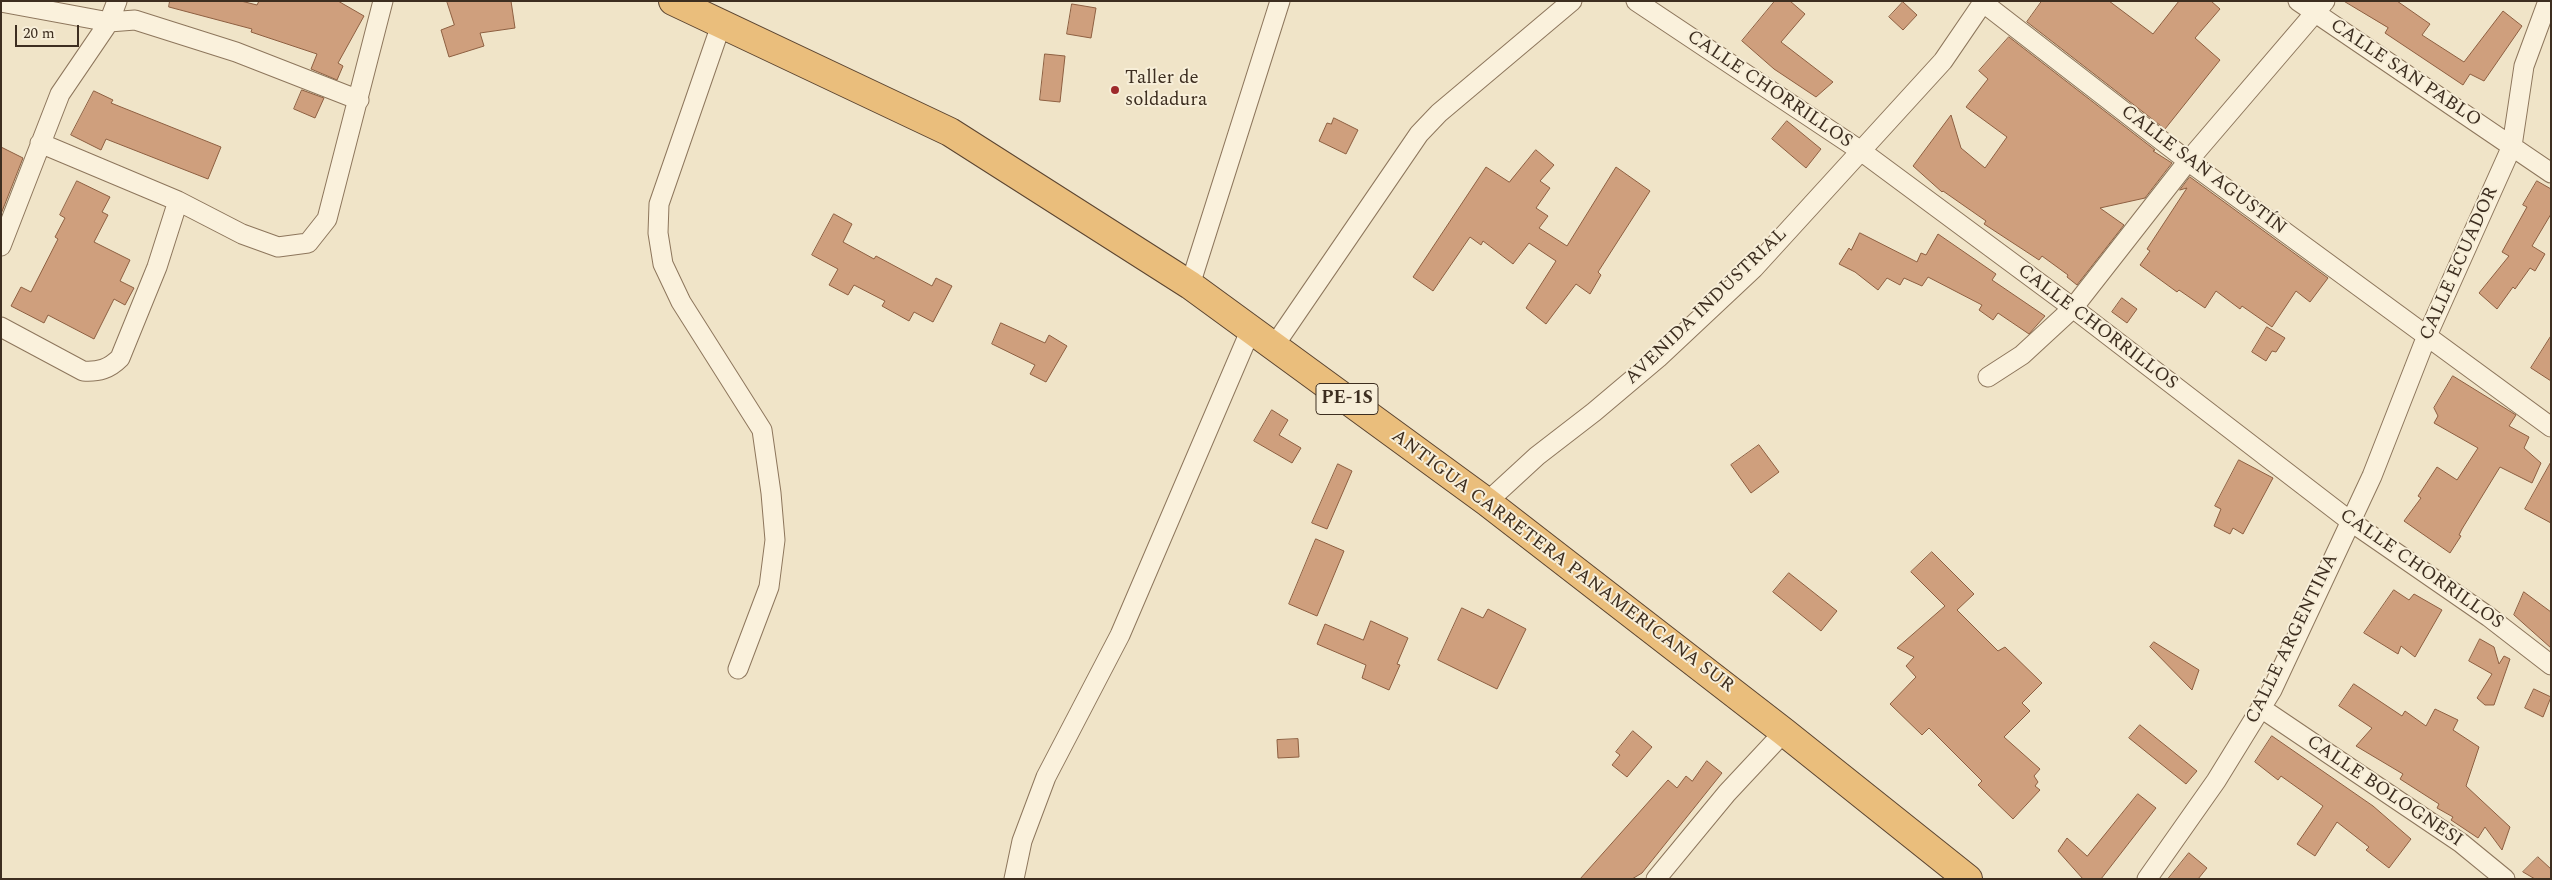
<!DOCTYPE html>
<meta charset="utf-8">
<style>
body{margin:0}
#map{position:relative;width:2552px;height:880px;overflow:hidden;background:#f0e4c8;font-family:Spectral,serif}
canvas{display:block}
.frame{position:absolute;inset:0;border:2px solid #3d2e20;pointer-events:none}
.scale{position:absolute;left:15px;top:25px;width:64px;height:22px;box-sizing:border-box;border:2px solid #3d2e20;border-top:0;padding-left:6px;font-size:15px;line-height:18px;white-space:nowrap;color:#3d2e20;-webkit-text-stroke:4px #f7eed8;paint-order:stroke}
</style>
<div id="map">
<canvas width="2552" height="880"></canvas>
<div class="frame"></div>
<div class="scale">20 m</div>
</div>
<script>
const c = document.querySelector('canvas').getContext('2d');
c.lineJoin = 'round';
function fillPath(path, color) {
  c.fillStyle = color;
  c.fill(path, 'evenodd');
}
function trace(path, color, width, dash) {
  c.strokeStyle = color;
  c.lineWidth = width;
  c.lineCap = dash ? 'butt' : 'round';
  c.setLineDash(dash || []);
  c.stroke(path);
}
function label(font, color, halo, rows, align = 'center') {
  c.font = font + ' Spectral,serif';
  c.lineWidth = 4;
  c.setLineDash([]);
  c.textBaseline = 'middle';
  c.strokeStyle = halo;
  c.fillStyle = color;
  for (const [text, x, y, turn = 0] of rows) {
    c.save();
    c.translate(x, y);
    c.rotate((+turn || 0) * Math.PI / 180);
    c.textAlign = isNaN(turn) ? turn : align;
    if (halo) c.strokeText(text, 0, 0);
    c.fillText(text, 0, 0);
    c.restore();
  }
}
const building = new Path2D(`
 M170 1H241L257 5 259 1H338L364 16 338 63 343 66 337 80 311 69 317 54 251 32 252 29 169 7Z
 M447 1H511L515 28 480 33 484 46 449 57 441 30 454 25Z
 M1775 1H1790L1805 14 1781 42 1833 82 1816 97 1774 69 1742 41Z
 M2042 1H2109L2153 34 2179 1H2211L2220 9 2195 38 2220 60 2165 129 2027 22Z
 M2344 1H2397L2430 24 2422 35 2464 62 2503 11 2522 26 2484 81 2470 74 2463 85 2385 33 2388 28Z
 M1903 2 1917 15 1903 30 1889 17Z
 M1072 4 1096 8 1091 38 1067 34Z
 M2009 37 2155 150 2153 151 2172 163 2145 198 2100 208 2124 225 2077 285 2067 277 2068 275 2042 256 2039 260 1984 224 1986 221 1943 191 1942 192 1913 166 1951 115 1961 148 1985 168 2007 137 1966 107 1988 79 1979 71Z
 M1045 54 1065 56 1060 102 1040 100Z
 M302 90 324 98 315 118 294 109Z
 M94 91 113 100 111 103 221 147 208 179 106 139 101 150 71 135Z
 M1334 118 1358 130 1346 154 1319 141 1327 123 1331 124Z
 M1787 121 1821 149 1806 168 1772 139Z
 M1 147 23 158 1 214Z
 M1536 150 1554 165 1540 181 1550 188 1536 208 1548 216 1539 228 1567 246 1616 167 1650 191 1598 272 1601 275 1590 294 1576 284 1546 324 1526 308 1556 261 1529 243 1513 264 1483 241 1481 245 1470 237 1433 291 1413 277 1486 167 1509 182Z
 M2190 177 2328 278 2310 302 2296 291 2272 327 2242 306 2240 309 2216 291 2205 308 2179 290 2177 292 2140 265 2150 251 2147 249 2187 188 2180 190Z
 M77 181 110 197 102 212 108 215 94 242 130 260 120 281 134 288 125 305 114 299 94 339 48 315 44 323 11 306 21 287 31 292 58 239 55 237 65 218 60 215Z
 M2537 181 2551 189V214L2532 246 2545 254 2535 271 2530 268 2515 289 2513 287 2497 309 2479 293 2509 256 2502 252 2527 207 2523 205Z
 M834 214 852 224 843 242 874 259 876 256 932 286 936 278 952 286 933 322 914 312 909 321 882 306 885 301 854 285 848 295 829 285 838 269 812 255Z
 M1860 233 1917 262 1921 253 1926 255 1938 234 1996 274 1992 280 2045 316 2029 334 1998 313 1993 320 1979 310 1982 305 1928 277 1922 286 1904 278 1900 285 1887 278 1878 290 1855 272 1839 264 1849 248 1851 250Z
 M2122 298 2137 309 2127 323 2112 312Z
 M1001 323 1045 343 1049 335 1067 346 1046 382 1030 374 1035 365 992 344Z
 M2267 327 2285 338 2276 352 2272 351 2266 361 2252 352Z
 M2551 336V381L2531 368Z
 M2453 376 2516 415 2509 426 2529 437 2524 448 2541 463 2532 483 2500 467 2462 529 2459 535 2461 536 2450 553 2404 521 2421 498 2418 496 2437 467 2457 480 2478 448 2434 423 2438 416 2434 408Z
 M1272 410 1288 420 1279 435 1301 448 1292 463 1254 441Z
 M1759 445 1779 472 1751 493 1731 465Z
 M2239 460 2273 478 2243 534 2233 528 2230 534 2214 526 2221 509 2215 506Z
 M2551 462V523L2525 509Z
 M1338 464 1352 471 1327 529 1312 523Z
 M1316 539 1344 551 1317 616 1289 604Z
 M1932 552 1974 594 1957 610 1998 651 2005 647 2042 683 2022 703 2030 711 2004 737 2040 769 2034 776 2038 782 2035 786 2040 790 2013 819 1978 785 1982 781 1929 728 1922 735 1890 704 1916 677 1906 666 1914 657 1897 648 1945 606 1911 572Z
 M1789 573 1837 611 1821 631 1773 592Z
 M2394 590 2409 600 2414 594 2442 610 2415 657 2401 646 2398 654 2364 633Z
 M2524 592 2551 612V648L2514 615Z
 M1462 608 1483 618 1488 609 1526 629 1497 689 1438 660Z
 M1371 621 1408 638 1397 664 1400 665 1389 690 1362 678 1366 665 1317 644 1325 624 1363 640Z
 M2480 639 2494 647 2499 664 2504 656 2510 659 2494 705H2485L2477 698 2492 674 2469 661Z
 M2154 642 2199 670 2192 690 2150 647Z
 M2354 684 2402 716 2405 711 2426 726 2435 709 2458 720 2453 730 2479 747 2466 786 2510 827 2502 850 2485 827 2478 838 2451 820 2453 817 2437 808 2439 804 2400 779 2403 774 2356 746 2372 728 2339 706Z
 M2534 689 2551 697 2543 717 2525 708Z
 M2140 725 2197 771 2186 784 2129 738Z
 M1633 731 1652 747 1627 777 1612 765 1620 755 1616 752Z
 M2272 736 2373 806 2411 839 2389 868 2366 850 2369 847 2337 822 2315 856 2297 844 2323 806 2281 776 2278 780 2255 762Z
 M1298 739 1299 757 1278 758 1277 740Z
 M1707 761 1722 773 1642 873 1632 879H1580L1668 780 1677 788 1686 776 1692 781Z
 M2138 794 2156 808 2101 879H2083L2058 851 2067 838 2087 856Z
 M2189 853 2207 868 2198 879H2168Z
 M2538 857 2551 869V879H2535L2523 872Z`);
fillPath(building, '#cf9f7d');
trace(building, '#8d5f41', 1);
const minor = new Path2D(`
 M1636 1 1861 151 2073 308 2350 521 2489 617 2551 665
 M1981 1 2188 161 2551 427
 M2298 1 2551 173
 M1 2 109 22 135 20 236 52 359 100
 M721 25 659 204 658 233 663 264 681 302 762 430 771 493 775 540 769 587 738 669
 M40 143 178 201 242 234 278 247 308 243 327 219 383 1
 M1 246 60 94 109 22 117 1
 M1190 285 1280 1
 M1 327 83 371C99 372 109 369 120 358L157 267 178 201
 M1274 346 1419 134 1439 113 1572 1
 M1988 377 2022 355 2073 308 2188 161 2325 1
 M1487 502 1537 456 1594 412 1658 358 1754 268 1943 61 1984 1
 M2261 708 2461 843 2505 879
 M1014 879 1022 841 1046 777 1120 635 1251 329
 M1656 879 1727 793 1784 732
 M2147 879 2216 781 2272 690 2372 476 2426 338 2512 146 2524 66 2548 1`);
const trunk = new Path2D(`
 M673 1 950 132 1190 285 1487 502 1784 732 1968 879`);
trace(minor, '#8d765c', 21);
trace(trunk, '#5b4430', 30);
trace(minor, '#faf1dc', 19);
trace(trunk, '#eabe7c', 28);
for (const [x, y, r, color] of [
 [1115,90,5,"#9e2a2b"]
]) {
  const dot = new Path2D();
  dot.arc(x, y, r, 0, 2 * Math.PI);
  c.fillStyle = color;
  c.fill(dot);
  trace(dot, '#f7eed8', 2);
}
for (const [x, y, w] of [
 [1347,399,62]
]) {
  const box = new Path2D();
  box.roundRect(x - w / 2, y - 15.5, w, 31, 4);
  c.fillStyle = '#f7eed8';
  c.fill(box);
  trace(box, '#3d2e20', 1);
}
label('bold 18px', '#3d2e20', null, [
 ["PE-1S",1347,399]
]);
label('19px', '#3d2e20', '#f7eed8', [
 ["CALLE SAN PABLO",2405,74,34],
 ["CALLE CHORRILLOS",1769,90,34],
 ["CALLE SAN AGUSTÍN",2203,171,37],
 ["CALLE ECUADOR",2460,264,-66],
 ["AVENIDA INDUSTRIAL",1707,307,-44],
 ["CALLE CHORRILLOS",2097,328,37],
 ["ANTIGUA CARRETERA PANAMERICANA SUR",1562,562,37],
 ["CALLE CHORRILLOS",2421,570,35],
 ["CALLE ARGENTINA",2293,639,-64],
 ["CALLE BOLOGNESI",2384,792,34]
]);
label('19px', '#3d2e20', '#f7eed8', [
 ["Taller de",1125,79],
 ["soldadura",1125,101]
], 'left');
</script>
